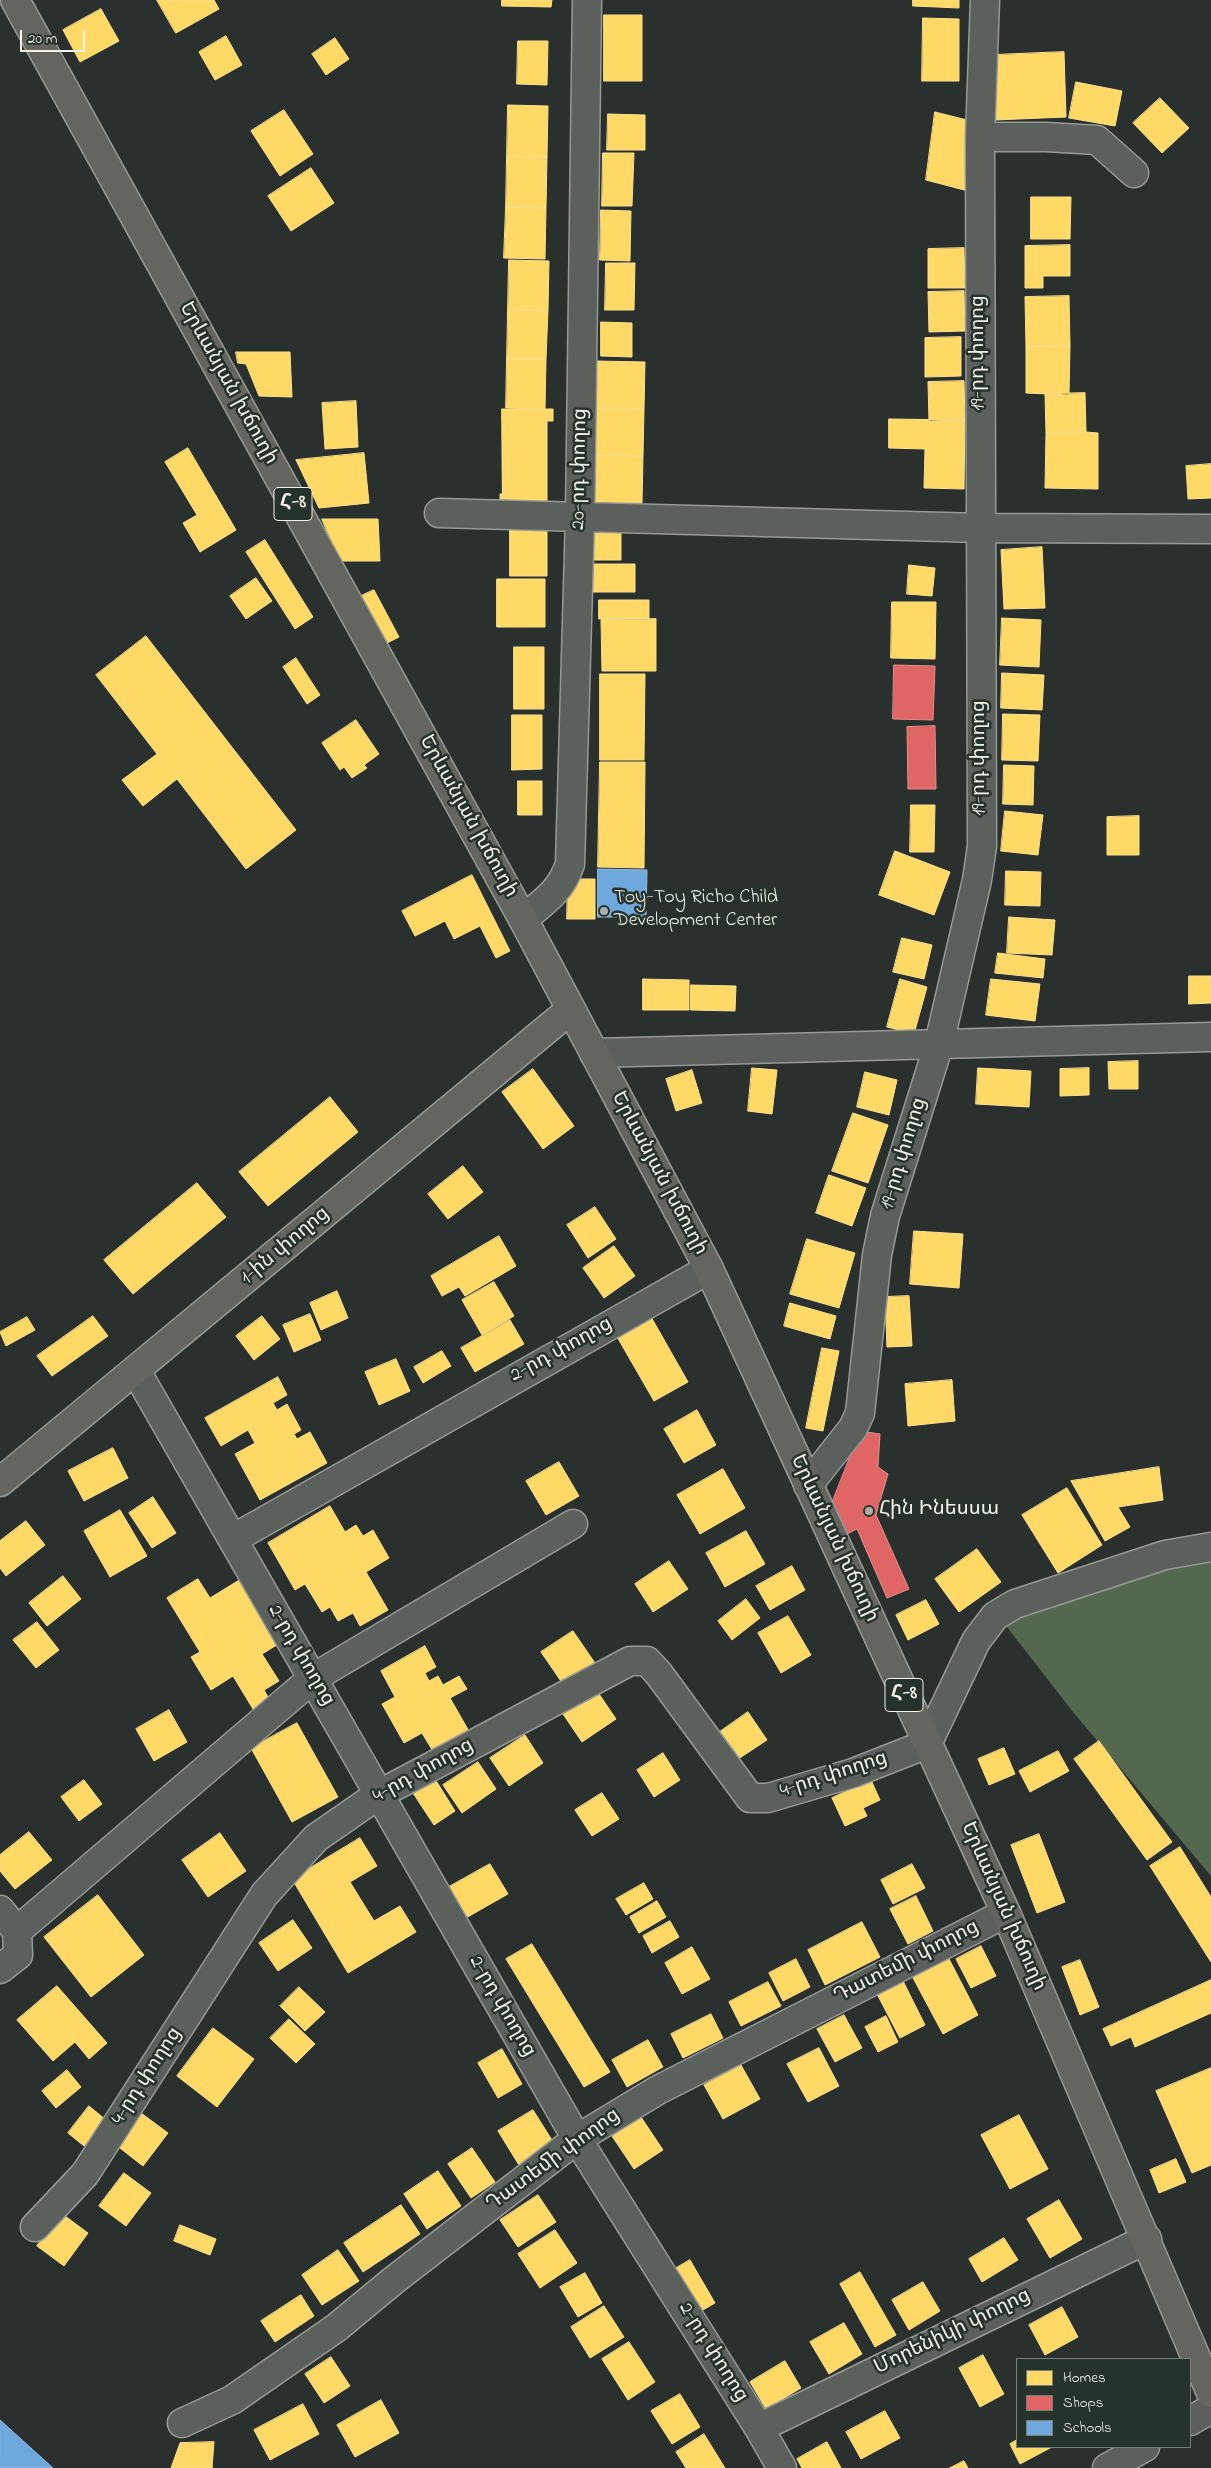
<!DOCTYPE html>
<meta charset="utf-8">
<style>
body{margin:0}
#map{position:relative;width:1211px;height:2468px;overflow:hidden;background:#29302d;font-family:"Indie Flower",sans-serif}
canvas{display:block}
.legend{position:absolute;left:1016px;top:2358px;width:175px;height:90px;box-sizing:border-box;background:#26332d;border:1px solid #787f78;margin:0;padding:6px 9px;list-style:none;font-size:15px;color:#f4f1e8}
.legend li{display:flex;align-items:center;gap:10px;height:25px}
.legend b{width:25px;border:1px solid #787f78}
.scale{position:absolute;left:20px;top:30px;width:65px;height:22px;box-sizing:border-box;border:2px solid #f4f1e8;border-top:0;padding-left:6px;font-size:15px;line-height:18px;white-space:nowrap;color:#f4f1e8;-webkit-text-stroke:4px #26332d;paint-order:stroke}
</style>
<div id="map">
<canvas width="1211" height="2468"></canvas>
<ul class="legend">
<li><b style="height:14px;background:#ffd966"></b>Homes</li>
<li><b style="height:14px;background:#e06666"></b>Shops</li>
<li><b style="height:14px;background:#6fa8dc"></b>Schools</li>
</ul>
<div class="scale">20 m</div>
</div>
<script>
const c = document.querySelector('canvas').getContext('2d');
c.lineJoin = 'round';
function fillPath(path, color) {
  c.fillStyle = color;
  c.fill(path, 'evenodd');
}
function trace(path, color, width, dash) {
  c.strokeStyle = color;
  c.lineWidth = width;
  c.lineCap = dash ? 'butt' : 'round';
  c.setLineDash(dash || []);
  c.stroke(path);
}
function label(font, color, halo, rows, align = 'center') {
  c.font = font + ' "Indie Flower","Noto Sans Armenian",sans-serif';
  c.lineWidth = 5;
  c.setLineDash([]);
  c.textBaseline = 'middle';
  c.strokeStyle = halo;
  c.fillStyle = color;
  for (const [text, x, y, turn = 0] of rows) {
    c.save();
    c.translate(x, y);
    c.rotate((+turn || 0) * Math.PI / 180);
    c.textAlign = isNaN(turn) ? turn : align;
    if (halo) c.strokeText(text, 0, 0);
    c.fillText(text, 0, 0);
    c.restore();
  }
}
fillPath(new Path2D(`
 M1211 1554V1876L1073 1712 1003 1622Z`), '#54674f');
const homes = new Path2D(`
 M157 0H214L219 9 176 33Z
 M502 0H552L551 7 502 6Z
 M913 0H959V8L913 6Z
 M101 9 119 41 80 62 63 30Z
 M604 15H642V81H604Z
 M923 18 959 19V81H922Z
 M226 36 242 65 215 80 199 52Z
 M335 38 349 59 326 75 312 54Z
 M518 41H548L547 85 517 84Z
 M1064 52 1066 117 995 120 993 55Z
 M1076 82 1122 91 1115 126 1069 118Z
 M1160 98 1189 128 1162 153 1133 123Z
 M508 105 548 106 547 157 507 156Z
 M284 110 313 154 280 176 251 131Z
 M935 112 975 122 968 191 926 180Z
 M608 114 645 115V150H607Z
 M603 153H634L632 206H602Z
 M507 156 547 157 546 208 506 207Z
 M311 168 334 203 291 231 268 196Z
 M1031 197H1071L1070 239H1031Z
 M506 207 546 208 545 259 504 258Z
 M601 210 631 211 630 261 600 260Z
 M1070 245V276H1043V288H1025V246Z
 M964 248 965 288H928V249Z
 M509 260 549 261 548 310 508 309Z
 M606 263H635L634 310H605Z
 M964 291 965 331 929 332 928 292Z
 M1069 296 1070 346 1026 347 1025 297Z
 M508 309 548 310 546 359H507Z
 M601 322 632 323V357L601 356Z
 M961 337V376L925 377V338Z
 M1070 346 1069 395 1026 393V347Z
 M236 352H290L292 397 259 396 246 364 238 363Z
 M507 359H546L545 409 506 408Z
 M596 361 645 362 644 409 595 408Z
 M964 381 965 420 929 421 928 382Z
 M1085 393 1086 432 1046 433 1045 394Z
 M356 401 358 447 325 449 322 403Z
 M595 408 644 409 643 456 594 455Z
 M502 409H553V421H547V503L500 507V494H502Z
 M889 419 965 420 964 489 924 488 925 449 889 448Z
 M1086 432 1098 433V489L1045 488 1046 433Z
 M188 448 236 530 200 552 183 523 197 515 165 462Z
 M364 453 369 503 319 508 296 460Z
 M594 455 643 456 642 503 592 502Z
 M1211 464V498L1188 499 1186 466Z
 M322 519H378L380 561H340Z
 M510 527H547V576H510Z
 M589 527H621V560H589Z
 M265 540 313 617 295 629 246 552Z
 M1042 547 1045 608 1004 609 1001 550Z
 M589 564H635V592H589Z
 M909 565 935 568 932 596 907 594Z
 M256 578 272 601 246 619 230 596Z
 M497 579H545V627H497Z
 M374 590 399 637 383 645 359 597Z
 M599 600H649V619H599Z
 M892 602H936L935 659 891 658Z
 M1002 618 1041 620 1039 667 1000 665Z
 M656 619V671H602L601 620Z
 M146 636 296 830 246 869 177 779 143 806 122 780 157 754 96 675Z
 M514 647H544V709H514Z
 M296 658 320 695 307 704 283 667Z
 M1002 673 1044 675 1042 710 1001 708Z
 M600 674H645L644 760H600Z
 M1003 714 1040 715 1038 761 1002 760Z
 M512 715H542V769L512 770Z
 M356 720 379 754 364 765 367 768 352 778 344 767 340 770 322 743Z
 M600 762H645L644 868 598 867Z
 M1004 765 1034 766 1033 805 1003 804Z
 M518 781H542V815H518Z
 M911 805H935L934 852H910Z
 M1005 811 1043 815 1038 855 1001 851Z
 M1139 816V855H1107V817Z
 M895 851 950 872 934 915 879 895Z
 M1006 871 1041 872 1040 906 1005 905Z
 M472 875 510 951 496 958 480 926 454 939 445 921 415 936 402 911Z
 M568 879H595V919H567Z
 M1009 917 1055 920 1052 955 1007 953Z
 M902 938 932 945 924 979 893 972Z
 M998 953 1045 959 1043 978 995 973Z
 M1189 976H1211V1003L1189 1004Z
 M643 979 689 980V1010H643Z
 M900 979 927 987 914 1034 887 1027Z
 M991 979 1040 984 1035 1021 986 1015Z
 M691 985 736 986 735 1011 691 1010Z
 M1138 1061V1089H1109L1108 1062Z
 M752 1068 777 1070 772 1114 748 1111Z
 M978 1068 1031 1071 1029 1107 976 1104Z
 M1089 1068V1095L1060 1096V1069Z
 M533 1069 574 1126 543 1149 502 1092Z
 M692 1070 702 1103 676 1111 666 1079Z
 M865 1072 897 1080 889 1115 857 1107Z
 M330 1097 358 1132 268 1206 239 1172Z
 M853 1113 888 1125 868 1183 832 1171Z
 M463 1166 483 1192 448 1219 428 1194Z
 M829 1175 866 1188 852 1226 816 1213Z
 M197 1183 226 1217 133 1294 104 1260Z
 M595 1207 616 1239 588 1258 567 1225Z
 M914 1231 963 1234 959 1288 910 1284Z
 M499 1236 516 1266 465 1296 459 1287 442 1296 431 1276Z
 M807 1239 855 1253 839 1308 790 1294Z
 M614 1246 635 1276 604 1298 583 1268Z
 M494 1282 514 1316 482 1335 462 1300Z
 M337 1291 348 1318 321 1330 310 1303Z
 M909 1296 912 1346 887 1347 885 1297Z
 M790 1303 836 1316 830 1339 784 1326Z
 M310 1314 321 1340 294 1352 283 1325Z
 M650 1315 688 1382 654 1401 616 1335Z
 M93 1316 108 1336 52 1376 37 1356Z
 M262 1316 280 1339 254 1360 236 1336Z
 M27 1317 35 1330 6 1346 0 1332Z
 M510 1320 524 1344 475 1372 461 1348Z
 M822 1348 839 1351 823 1431 806 1428Z
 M442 1351 451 1366 423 1383 414 1367Z
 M396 1359 410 1391 379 1405 365 1372Z
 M278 1377 287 1395 273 1403 277 1410 287 1404 301 1430 294 1434 297 1439 310 1432 327 1463 260 1500 235 1454 255 1443 248 1430 221 1446 205 1418Z
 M952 1380 955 1421 908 1426 905 1384Z
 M697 1410 716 1445 684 1463 664 1429Z
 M113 1448 128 1478 84 1501 68 1471Z
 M559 1462 579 1496 546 1515 526 1481Z
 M1159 1467 1163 1500 1118 1507 1130 1527 1105 1541 1071 1481Z
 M723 1469 745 1508 700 1534 677 1495Z
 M1067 1488 1102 1545 1058 1573 1022 1515Z
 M153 1497 176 1533 152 1548 129 1513Z
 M330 1506 345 1532 356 1525 363 1536 373 1530 389 1558 366 1572 388 1610 360 1626 353 1613 338 1621 330 1607 322 1612 305 1584 295 1590 268 1543Z
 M120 1510 147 1556 110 1577 84 1531Z
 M26 1521 45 1545 6 1576 0 1568V1541Z
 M746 1531 765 1564 725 1587 706 1553Z
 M977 1549 1001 1582 959 1612 935 1579Z
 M669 1561 688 1589 653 1612 635 1584Z
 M792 1566 805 1590 770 1610 756 1586Z
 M63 1576 81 1599 47 1626 29 1603Z
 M198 1579 210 1598 241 1579 280 1643 262 1654 279 1681 264 1690 269 1699 253 1709 233 1676 211 1690 191 1657 200 1652 167 1598Z
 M746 1599 760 1618 732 1640 718 1621Z
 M926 1600 939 1624 908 1640 896 1615Z
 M788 1616 811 1655 781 1673 758 1633Z
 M37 1622 59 1650 36 1668 13 1640Z
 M573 1631 597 1666 565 1687 541 1652Z
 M425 1646 436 1667 425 1673 429 1681 438 1676 443 1685 459 1676 467 1689 450 1698 470 1733 434 1753 422 1733 404 1743 382 1704 395 1697 381 1671Z
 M597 1691 616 1719 582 1742 563 1714Z
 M169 1710 187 1742 154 1761 136 1729Z
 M748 1712 767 1740 732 1763 714 1736Z
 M297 1723 338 1797 292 1822 251 1748Z
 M525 1735 543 1763 509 1786 490 1758Z
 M1099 1741 1172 1842 1147 1860 1074 1759Z
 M1004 1748 1015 1774 989 1785 978 1759Z
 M1058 1751 1069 1771 1030 1792 1019 1771Z
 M663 1753 680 1780 654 1797 637 1770Z
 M478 1762 496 1789 462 1813 443 1785Z
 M435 1779 455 1811 434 1825 413 1793Z
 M84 1780 102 1804 79 1821 61 1797Z
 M871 1780 880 1800 863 1808 867 1816 845 1826 832 1798Z
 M602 1793 619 1819 592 1836 575 1810Z
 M29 1832 52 1860 15 1889 0 1871V1855Z
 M220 1833 246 1871 208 1897 182 1860Z
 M1039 1834 1065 1902 1037 1913 1011 1845Z
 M360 1838 377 1866 350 1882 374 1921 400 1906 416 1932 348 1973 292 1879Z
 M1180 1847 1211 1897V1962L1150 1866Z
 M490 1864 508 1894 464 1919 447 1888Z
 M912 1864 925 1888 893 1904 881 1880Z
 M644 1883 653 1899 626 1915 616 1899Z
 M98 1895 144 1955 91 1997 44 1937Z
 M916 1896 933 1931 908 1944 890 1909Z
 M657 1901 666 1917 639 1933 630 1917Z
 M293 1920 312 1948 278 1971 259 1943Z
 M670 1921 679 1937 652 1953 643 1936Z
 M862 1922 880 1957 825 1985 808 1950Z
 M532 1944 610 2072 584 2087 506 1959Z
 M981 1946 996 1976 971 1988 956 1959Z
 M692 1947 710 1979 682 1994 665 1963Z
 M948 1957 978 2015 943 2034 912 1976Z
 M796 1959 810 1987 783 2001 769 1973Z
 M1080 1960 1099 2007 1080 2015 1062 1967Z
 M1211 1980V2013L1135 2047 1131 2037 1111 2046 1103 2029Z
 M903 1981 925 2025 900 2038 877 1994Z
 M768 1982 781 2006 741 2026 729 2002Z
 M57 1986 107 2043 89 2059 75 2042 53 2061 17 2020Z
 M299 1987 325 2012 305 2031 280 2006Z
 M711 2014 723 2038 683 2058 671 2034Z
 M844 2015 862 2048 835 2062 817 2029Z
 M886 2016 898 2042 878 2052 865 2027Z
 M289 2019 315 2044 296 2063 270 2038Z
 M213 2028 254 2059 217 2107 177 2076Z
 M648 2040 663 2067 627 2087 612 2060Z
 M819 2048 839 2086 808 2102 787 2064Z
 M502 2049 522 2084 498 2098 478 2063Z
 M741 2065 760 2099 723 2119 704 2085Z
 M1211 2068V2165L1192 2173 1156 2091Z
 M67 2070 81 2087 56 2108 42 2091Z
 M89 2106 106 2120 84 2146 68 2133Z
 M533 2110 557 2148 522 2170 498 2131Z
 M141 2113 168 2133 143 2166 116 2145Z
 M1019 2115 1048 2169 1010 2189 981 2135Z
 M641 2117 663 2150 634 2169 612 2136Z
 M472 2148 495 2182 471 2198 448 2164Z
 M1176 2159 1186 2182 1159 2193 1150 2170Z
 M438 2171 461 2206 427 2229 404 2194Z
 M124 2173 151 2193 126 2226 99 2206Z
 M538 2195 556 2222 518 2247 500 2220Z
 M1059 2200 1082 2239 1050 2258 1027 2219Z
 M401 2205 420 2234 363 2272 344 2243Z
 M61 2213 88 2233 64 2266 37 2246Z
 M180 2225 216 2239 210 2255 174 2241Z
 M555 2230 577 2263 540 2288 518 2254Z
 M1004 2238 1018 2260 982 2282 969 2259Z
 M338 2250 359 2281 322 2305 302 2275Z
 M690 2260 715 2303 696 2314 671 2271Z
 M860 2272 896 2335 875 2347 840 2284Z
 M585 2273 602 2303 578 2317 560 2287Z
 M923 2282 940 2311 909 2330 892 2300Z
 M301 2295 314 2316 275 2342 261 2321Z
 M604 2306 624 2337 590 2358 571 2327Z
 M1062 2307 1078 2337 1045 2355 1029 2325Z
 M844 2323 862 2354 829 2374 810 2342Z
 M629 2342 655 2382 628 2400 602 2359Z
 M983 2355 1004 2394 980 2407 959 2368Z
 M331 2357 350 2386 324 2403 305 2374Z
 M785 2361 801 2388 766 2409 750 2382Z
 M680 2394 700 2427 672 2444 651 2411Z
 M381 2400 399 2433 355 2457 337 2425Z
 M303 2404 319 2434 270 2460 254 2430Z
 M885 2411 900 2438 861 2459 846 2432Z
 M704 2434 725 2468H686L676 2452Z
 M1017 2440V2447H1052L1020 2464 1010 2444Z
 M214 2442 212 2468H171L180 2443Z
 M827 2442 841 2468H802L797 2459Z
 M964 2461 968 2468H950Z`);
fillPath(homes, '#ffd966');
trace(homes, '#fce08d', 1);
const shops = new Path2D(`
 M894 665 935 666 933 720 893 719Z
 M935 726 936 789H908L907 727Z
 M860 1431 880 1434 878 1467 888 1474 876 1515 909 1589 887 1598 857 1529 847 1534 832 1503Z`);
fillPath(shops, '#e06666');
trace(shops, '#e6908d', 1);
const schools = new Path2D(`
 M598 869 647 870 646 917H598Z
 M0 2420 53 2468H0Z`);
fillPath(schools, '#6fa8dc');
trace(schools, '#97bee0', 1);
const minor = new Path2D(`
 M980 137H1046L1097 140 1134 173
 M439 513 980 528 1211 529
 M523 919C545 901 561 891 570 864L580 517 587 0
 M594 1053 1211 1037
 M136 1371 577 2139 759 2428 782 2468
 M808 1485 853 1428 860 1413 877 1255 885 1216 939 1044 977 880 982 846 980 137 985 0
 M233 1539 709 1269
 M0 1910 17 1931 18 1955 0 1969
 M17 1931 313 1678 573 1524
 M35 2227 85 2174 264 1895 316 1838 378 1795 630 1661H647L659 1674 750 1798H768L853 1773 927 1744 976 1641 995 1616 1015 1604 1165 1555 1211 1547
 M1190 2421 1211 2409
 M182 2423 232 2400 336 2328 394 2280 577 2139 658 2090 1006 1913
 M759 2428 1147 2239
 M1107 2468 1145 2447`);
const major = new Path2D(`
 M15 0 523 919 709 1269 1006 1913 1211 2393
 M0 1482 570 1010`);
trace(minor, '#969996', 31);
trace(major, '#969996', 31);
trace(minor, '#5c605c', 28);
trace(major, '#63655e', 28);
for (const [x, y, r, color] of [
 [604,911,5,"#adada7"],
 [869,1511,5,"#adada7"]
]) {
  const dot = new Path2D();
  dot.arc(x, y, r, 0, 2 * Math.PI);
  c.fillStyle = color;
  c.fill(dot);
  trace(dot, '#26332d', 2);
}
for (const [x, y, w] of [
 [293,504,38],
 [904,1695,38]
]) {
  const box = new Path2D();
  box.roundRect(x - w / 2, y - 16.5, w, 33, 4);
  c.fillStyle = '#26332d';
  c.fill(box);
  trace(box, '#f4f1e8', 1);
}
label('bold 19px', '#f4f1e8', null, [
 ["Հ-8",293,504],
 ["Հ-8",904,1695]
]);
label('20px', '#f4f1e8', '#26332d', [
 ["19-րդ փողոց",980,353,-90],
 ["Երևանյան խճուղի",227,384,61],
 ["20-րդ փողոց",581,469,-89],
 ["19-րդ փողոց",981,758,-90],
 ["Երևանյան խճուղի",467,817,61],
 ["19-րդ փողոց",905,1154,-73],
 ["Երևանյան խճուղի",658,1174,62],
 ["1-ին փողոց",286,1247,-40],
 ["2-րդ փողոց",562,1351,-29],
 ["Երևանյան խճուղի",833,1539,65],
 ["2-րդ փողոց",300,1656,60],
 ["4-րդ փողոց",424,1772,-29],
 ["4-րդ փողոց",834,1776,-18],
 ["Երևանյան խճուղի",1002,1907,66],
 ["Դատեմի փողոց",907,1963,-27],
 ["2-րդ փողոց",501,2007,60],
 ["4-րդ փողոց",148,2077,-57],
 ["Դատեմի փողոց",554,2161,-36],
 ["Մորենիկի փողոց",953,2333,-26],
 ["2-րդ փողոց",712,2353,58]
]);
label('20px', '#f4f1e8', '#26332d', [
 ["Toy-Toy Richo Child",614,899],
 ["Development Center",614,922],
 ["Հին Ինեսսա",879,1511]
], 'left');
</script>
